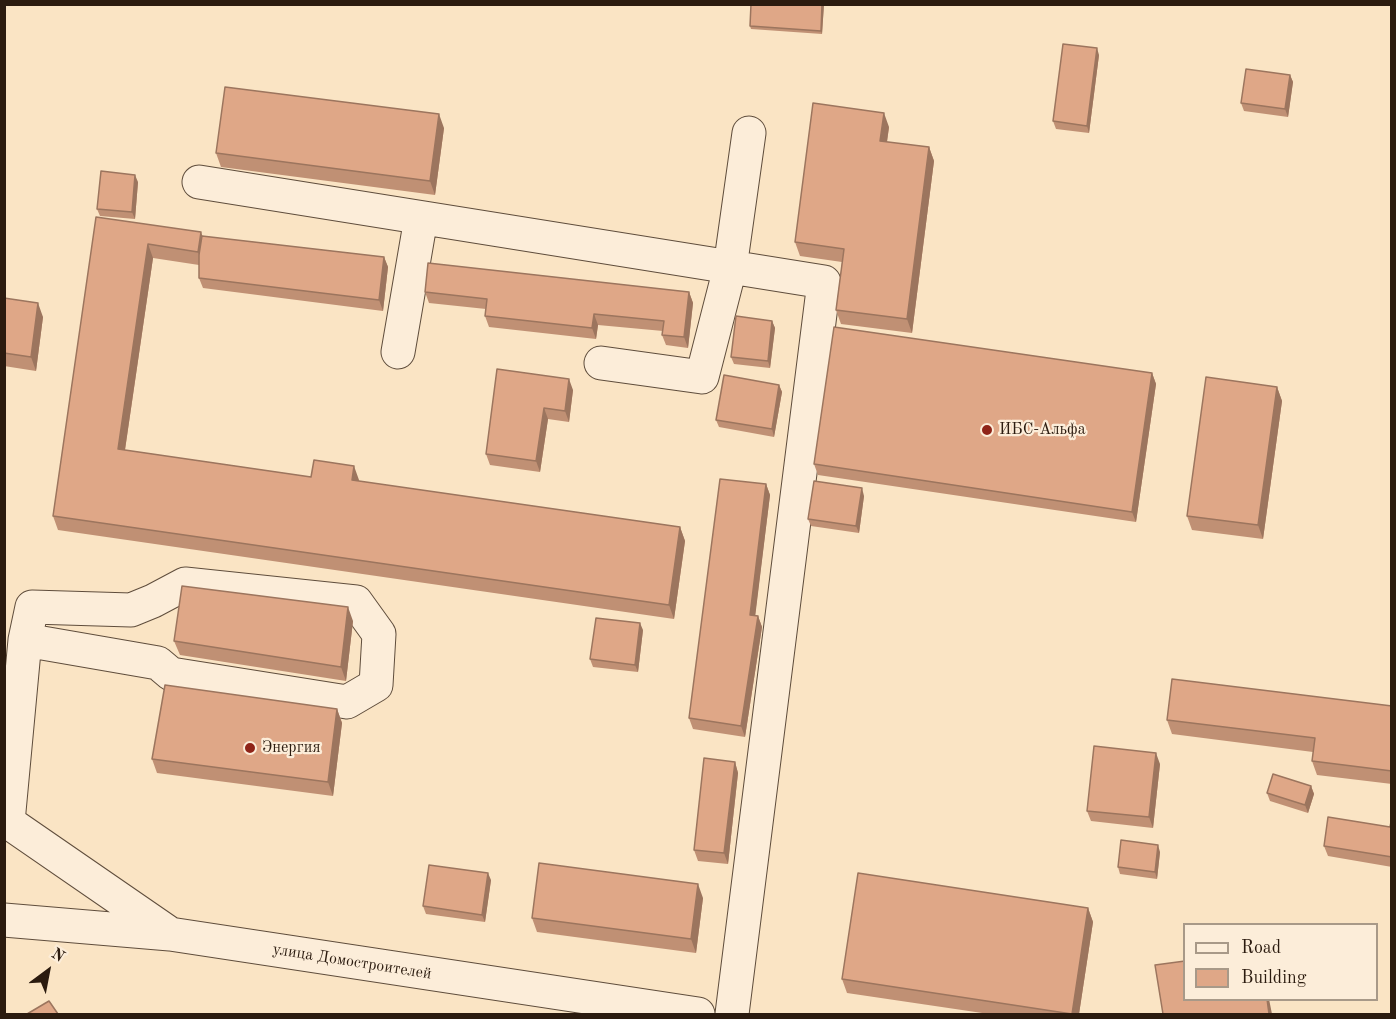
<!DOCTYPE html>
<meta charset="utf-8">
<style>
body{margin:0}
#map{position:relative;width:1396px;height:1019px;overflow:hidden;background:#fae4c4;font-family:"Old Standard TT",serif}
canvas{display:block}
.frame{position:absolute;inset:0;border:6px solid #2b1b0f;pointer-events:none}
.legend{position:absolute;left:1183px;top:923px;width:195px;height:78px;box-sizing:border-box;background:#fcedd9;border:2px solid #a89988;margin:0;padding:8px 10px;list-style:none;font-size:18px;color:#2b1b0f}
.legend li{display:flex;align-items:center;gap:12px;height:30px}
.legend b{width:30px;border:2px solid #a89988}
.north{position:absolute;left:18px;top:941px;width:60px;height:60px;-webkit-text-stroke:4px #fcedd9;paint-order:stroke;rotate:32deg;font-size:16px;font-weight:700;line-height:24px;text-align:center;color:#2b1b0f}
.north::after{content:'';display:block;margin:auto;width:21px;height:27px;background:#2b1b0f;clip-path:polygon(50% 0,100% 100%,50% 72%,0 100%)}
</style>
<div id="map">
<canvas width="1396" height="1019"></canvas>
<div class="frame"></div>
<ul class="legend">
<li><b style="height:8px;background:#fcedd9"></b>Road</li>
<li><b style="height:16px;background:#dfa787"></b>Building</li>
</ul>
<div class="north">N</div>
</div>
<script>
const c = document.querySelector('canvas').getContext('2d');
c.lineJoin = 'round';
function trace(path, color, width, dash) {
  c.strokeStyle = color;
  c.lineWidth = width;
  c.lineCap = dash ? 'butt' : 'round';
  c.setLineDash(dash || []);
  c.stroke(path);
}
function fillPath(path, color) {
  c.fillStyle = color;
  c.fill(path, 'evenodd');
}
function label(font, color, halo, rows, align = 'center') {
  c.font = font + ' "Old Standard TT",serif';
  c.lineWidth = 4.5;
  c.setLineDash([]);
  c.textBaseline = 'middle';
  c.strokeStyle = halo;
  c.fillStyle = color;
  for (const [text, x, y, turn = 0] of rows) {
    c.save();
    c.translate(x, y);
    c.rotate((+turn || 0) * Math.PI / 180);
    c.textAlign = isNaN(turn) ? turn : align;
    if (halo) c.strokeText(text, 0, 0);
    c.fillText(text, 0, 0);
    c.restore();
  }
}
const minor = new Path2D(`
 M199 182 824 282 732 1014
 M398 352 421 218
 M601 363 702 377 730 268 749 133
 M4 821 8 822 169 933
 M8 822 25 640 32 607 131 610 153 601 185 584 356 602 379 634 376 685 347 702 171 674 158 663 25 640
 M4 920 170 934 698 1014`);
trace(minor, '#5f4d3c', 35);
trace(minor, '#fcedd9', 33);
fillPath(new Path2D(`
 M751 4H824L822 34 751 29 750 26Z
 M1099 55 1089 133 1056 129 1053 121Z
 M1290 75 1293 82 1288 117 1244 111 1241 103Z
 M889 127 887 142 929 147 934 161 912 333 841 324 836 310 842 262 800 256 795 242Z
 M444 128 435 195 221 167 216 153Z
 M138 182 135 219 100 216 97 209Z
 M96 217 202 236 384 257 388 267 383 311 203 288 199 278V265L153 258 125 450 311 477 359 480 358 481 680 527 685 541 674 619 58 530 53 516Z
 M425 292H689L693 303 688 348 666 345 662 335 663 331 598 325 596 339 489 327 485 316 486 309 429 303Z
 M4 298 43 317 36 371 4 366Z
 M772 321 775 328 770 368 734 364 731 357Z
 M497 369 573 390 569 422 548 419 540 472 490 465 486 454Z
 M1152 373 1156 384 1136 522 818 475 814 464Z
 M779 385 782 392 774 437 719 427 716 420Z
 M1277 387 1282 401 1263 539 1192 530 1187 516Z
 M766 484 770 495 755 615 758 616 762 627 745 737 693 729 689 718Z
 M864 496 859 533 811 526 808 519Z
 M353 621 346 681 180 655 174 641Z
 M643 630 638 672 593 667 590 659Z
 M1392 706V784L1317 775 1312 761 1313 752 1172 734 1167 720Z
 M337 709 342 723 333 796 157 773 152 759Z
 M735 762 738 773 728 864 698 861 694 850Z
 M1160 764 1153 828 1091 821 1087 811Z
 M1311 786 1314 794 1308 813 1270 801 1267 793Z
 M1392 817V867L1328 856 1324 846 1390 827Z
 M1160 852 1157 879 1120 874 1118 867Z
 M491 880 485 922 426 914 423 906Z
 M703 898 696 953 537 932 532 918Z
 M1088 908 1093 922 1079 1014H989L847 993 842 979Z`), '#c09074');
fillPath(new Path2D(`
 M822 4H824L822 34 821 31Z
 M1097 48 1099 55 1089 133 1087 126Z
 M1290 75 1293 82 1288 117 1285 109Z
 M884 113 889 127 885 155 880 141Z
 M439 114 444 128 435 195 430 181Z
 M929 147 934 161 912 333 907 319Z
 M135 175 138 182 135 219 132 212Z
 M201 232 206 246 203 266 198 252Z
 M148 244 153 258 123 463 118 449Z
 M384 257 388 267 383 311 379 300Z
 M689 292 693 303 688 348 684 337Z
 M38 303 43 317 36 371 31 357Z
 M594 314 598 325 596 339 592 328Z
 M772 321 775 328 770 368 768 361Z
 M1152 373 1156 384 1136 522 1132 512Z
 M569 379 573 390 569 422 565 411Z
 M779 385 782 392 774 437 772 429Z
 M1277 387 1282 401 1263 539 1258 525Z
 M544 408 548 419 540 472 536 461Z
 M354 466 359 480 357 494 352 480Z
 M766 484 770 495 754 626 750 615Z
 M862 488 864 496 859 533 856 526Z
 M680 527 685 541 674 619 669 605Z
 M348 607 353 621 346 681 341 667Z
 M758 616 762 627 745 737 741 726Z
 M640 623 643 630 638 672 635 665Z
 M337 709 342 723 333 796 328 782Z
 M1156 753 1160 764 1153 828 1149 817Z
 M735 762 738 773 728 864 724 853Z
 M1311 786 1314 794 1308 813 1305 805Z
 M1158 845 1160 852 1157 879 1155 872Z
 M488 873 491 880 485 922 482 915Z
 M698 884 703 898 696 953 691 939Z
 M1088 908 1093 922 1079 1014H1072Z
 M1267 999H1269L1272 1014H1269Z`), '#9c755e');
const building = new Path2D(`
 M751 4H822L821 31 750 26Z
 M1063 44 1097 48 1087 126 1053 121Z
 M1246 69 1290 75 1285 109 1241 103Z
 M225 87 439 114 430 181 216 153Z
 M813 103 884 113 880 141 929 147 907 319 836 310 844 249 795 242Z
 M101 171 135 175 132 212 97 209Z
 M96 217 201 232 198 252 148 244 118 449 311 477 314 460 354 466 352 480 680 527 669 605 53 516Z
 M202 236 384 257 379 300 199 278V255Z
 M428 263 689 292 684 337 662 335 664 321 594 314 592 328 485 316 487 299 425 292Z
 M4 298 38 303 31 357 4 353Z
 M736 316 772 321 768 361 731 357Z
 M834 327 1152 373 1132 512 814 464Z
 M497 369 569 379 565 411 544 408 536 461 486 454Z
 M724 375 779 385 772 429 716 420Z
 M1206 377 1277 387 1258 525 1187 516Z
 M720 479 766 484 750 615 758 616 741 726 689 718Z
 M814 481 862 488 856 526 808 519Z
 M182 586 348 607 341 667 174 641Z
 M596 618 640 623 635 665 590 659Z
 M1172 679 1392 706V771L1312 761 1315 738 1167 720Z
 M165 685 337 709 328 782 152 759Z
 M1094 746 1156 753 1149 817 1087 811Z
 M704 758 735 762 724 853 694 850Z
 M1273 774 1311 786 1305 805 1267 793Z
 M1328 817 1390 827 1392 817V857L1324 846Z
 M1121 840 1158 845 1155 872 1118 867Z
 M539 863 698 884 691 939 532 918Z
 M429 865 488 873 482 915 423 906Z
 M858 873 1088 908 1072 1014 842 979Z
 M1185 961V999H1267L1269 1014H1163L1155 965Z
 M49 1001 58 1014H27Z`);
fillPath(building, '#dfa787');
trace(building, '#9c755e', 1.5);
for (const [x, y, r, color] of [
 [987,430,6,"#8f2418"],
 [250,748,6,"#8f2418"]
]) {
  const dot = new Path2D();
  dot.arc(x, y, r, 0, 2 * Math.PI);
  c.fillStyle = color;
  c.fill(dot);
  trace(dot, '#fcedd9', 2);
}
label('16px', '#2b1b0f', '#fcedd9', [
 ["ИБС-Альфа",999,430],
 ["Энергия",262,748]
], 'left');
label('16px', '#2b1b0f', '#fcedd9', [
 ["улица Домостроителей",352,962,9]
]);
</script>
